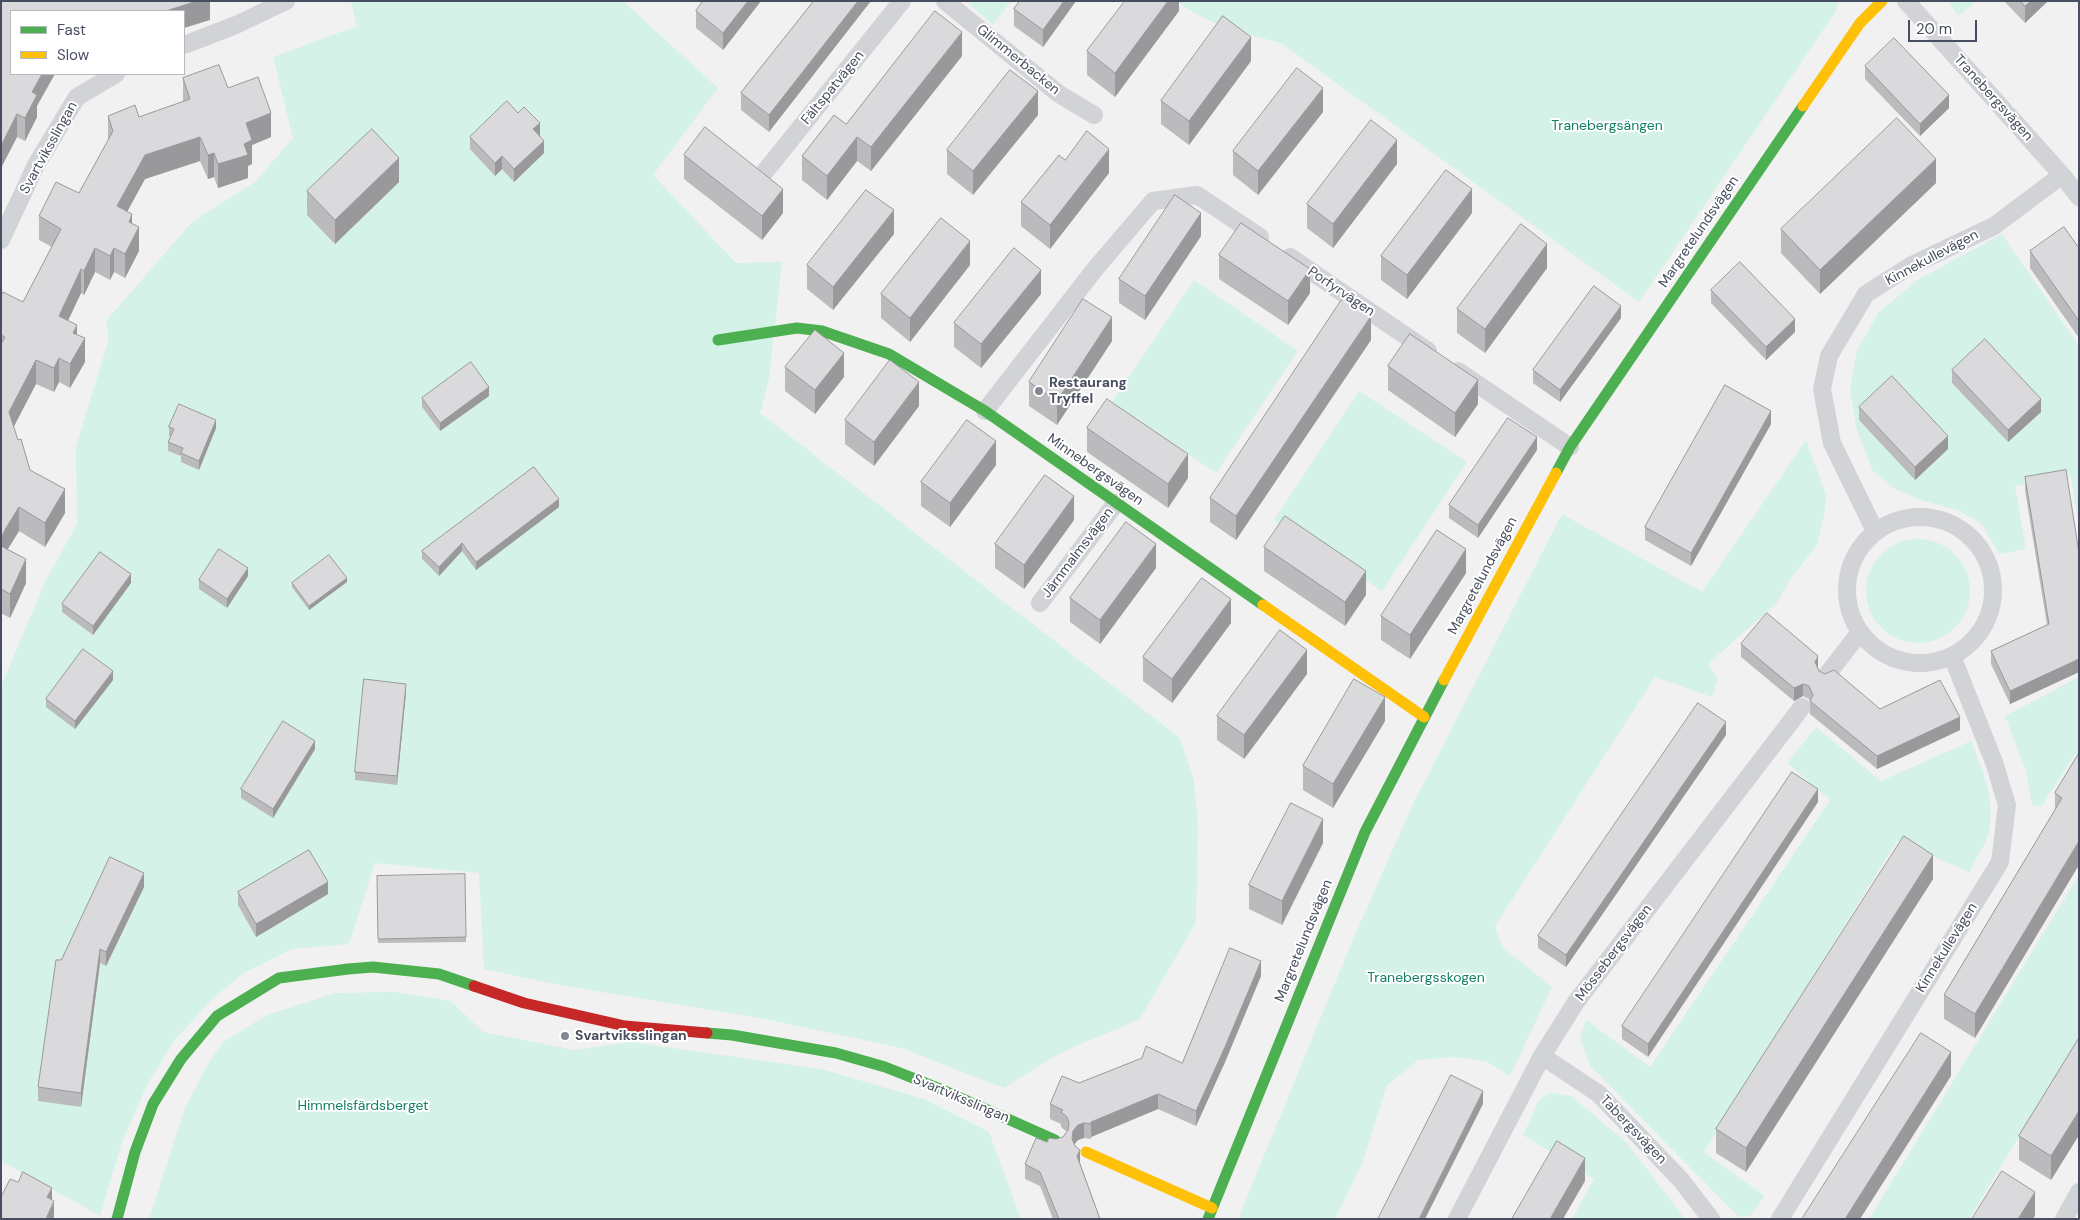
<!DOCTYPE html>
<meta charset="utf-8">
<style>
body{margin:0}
#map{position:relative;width:2080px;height:1220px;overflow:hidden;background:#f2f1f1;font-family:"DM Sans",sans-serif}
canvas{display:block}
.frame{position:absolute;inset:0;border:2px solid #474e5f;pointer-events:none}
.legend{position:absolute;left:10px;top:10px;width:175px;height:65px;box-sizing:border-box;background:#fff;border:1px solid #b5b8bf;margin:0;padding:6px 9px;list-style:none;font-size:15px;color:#474e5f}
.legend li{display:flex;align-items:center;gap:10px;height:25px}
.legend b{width:25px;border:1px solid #b5b8bf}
.scale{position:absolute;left:1908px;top:20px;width:69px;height:22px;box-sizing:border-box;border:2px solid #474e5f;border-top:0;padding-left:6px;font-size:15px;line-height:18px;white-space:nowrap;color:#474e5f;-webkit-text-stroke:4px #fff;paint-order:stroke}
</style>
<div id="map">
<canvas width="2080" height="1220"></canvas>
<div class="frame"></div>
<ul class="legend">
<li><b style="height:6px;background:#4caf50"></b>Fast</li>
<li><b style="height:6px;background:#ffc107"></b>Slow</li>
</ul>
<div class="scale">20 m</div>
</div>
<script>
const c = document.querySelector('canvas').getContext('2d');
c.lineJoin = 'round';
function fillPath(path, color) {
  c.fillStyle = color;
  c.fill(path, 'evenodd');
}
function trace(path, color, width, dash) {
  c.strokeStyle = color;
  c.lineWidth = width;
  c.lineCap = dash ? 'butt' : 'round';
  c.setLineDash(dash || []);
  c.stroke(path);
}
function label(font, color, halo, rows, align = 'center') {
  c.font = font + ' "DM Sans",sans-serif';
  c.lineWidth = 4;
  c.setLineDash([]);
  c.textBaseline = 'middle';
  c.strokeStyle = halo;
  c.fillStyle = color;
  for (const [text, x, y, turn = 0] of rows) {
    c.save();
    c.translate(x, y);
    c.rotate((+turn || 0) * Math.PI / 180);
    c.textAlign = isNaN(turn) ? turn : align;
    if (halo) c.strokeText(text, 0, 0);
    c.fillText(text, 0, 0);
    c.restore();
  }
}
fillPath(new Path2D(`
 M351 1H623L718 88 653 175 736 263 782 262 769 379 760 413 1180 738 1194 781 1198 824 1196 922 1140 1019 1060 1053 1004 1088 901 1048 765 1019 559 985 484 969 479 873 375 863 349 944 292 949 242 974 210 1001 175 1040 148 1083 122 1142 100 1216 3 1162 1 1159V686L45 582 77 524 76 447 109 338 106 321 192 222 255 182 293 138 273 57 357 26Z
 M966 1H1011L993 25Z
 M1177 1H1838L1836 11 1639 302 1281 43C1246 34 1206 24 1177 1Z
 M1948 1H1977L1958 16Z
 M2002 234 2079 346V525L2070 474 2015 486 2026 549 1999 554 1982 524 1960 511 1924 501 1895 489 1873 471 1857 431 1850 389 1857 350 1879 312 1919 279Z
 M1194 280 1298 351 1216 473 1112 402Z
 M1359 391 1467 462 1382 591 1274 520Z
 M1806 440 1826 495 1825 512 1817 545 1792 577 1776 604 1708 664 1718 679 1712 697 1655 677 1495 926 1502 947 1552 987 1510 1076 1486 1061 1455 1057 1418 1060 1387 1085 1362 1164 1335 1219H1238L1351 944 1413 804 1562 514 1702 592Z
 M1866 591a52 52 0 1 1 104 0a52 52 0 1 1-104 0Z
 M2079 677V755L2075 754 2041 807 2032 805 2026 771 2005 716Z
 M1816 727 1881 781 1971 741C1983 771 1999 808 1986 841 1981 851 1974 862 1969 872L1897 841 1704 1152 1765 1196 1750 1216 1739 1217 1590 1066 1580 1038 1586 1020 1650 1067 1830 800 1787 763Z
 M2079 875V1038L1969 1219H1869Z
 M395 992 451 1001 483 1032 574 1050 630 1042 821 1069 924 1099 989 1132 1021 1219H149L185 1108 206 1067 223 1042 267 1015 335 993Z
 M1551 1093 1571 1096 1626 1142 1685 1219H1572L1594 1179 1523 1135 1540 1099Z`), '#d4f2e7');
trace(new Path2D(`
 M945 1 1059 94 1094 115
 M1906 1 2062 175 2079 197
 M184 45 236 25 286 1
 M763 174 902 1
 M1 240 36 165 77 97 116 74
 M1290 257 1428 351
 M1458 371 1570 447
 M985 411 1095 269 1153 201 1197 195 1260 237
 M1847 590a73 73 0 1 1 146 0a73 73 0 1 1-146 0Z
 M1875 531 1832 443 1822 389 1829 356 1866 294 1910 266 1994 226 2062 175
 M1040 603 1116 503
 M1826 676 1860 632
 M1542 1056 1599 1094 1681 1180 1711 1219
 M1457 1219 1542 1056 1576 1002 1802 707
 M1780 1219 2000 862 2007 805 1994 762 1952 656
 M2064 1219 2079 1192`), '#d2d3d7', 18);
trace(new Path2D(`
 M718 340 797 328 822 331 889 354 985 411 1263 605
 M1556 473 1570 447 1803 106
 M707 1033 732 1035 836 1053 885 1067 938 1088 1055 1140
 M117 1219 135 1152 153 1104 181 1059 217 1016 279 978 348 969 373 967 439 974 474 986
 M1208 1219 1365 832 1444 680`), '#4caf50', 11);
trace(new Path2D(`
 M1803 106 1860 23 1882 1
 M1263 605 1424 717
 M1444 680 1556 473
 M1086 1152 1212 1208`), '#ffc107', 11);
trace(new Path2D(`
 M474 986 524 1003 625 1026 707 1033`), '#c62828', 11);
fillPath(new Path2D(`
 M1 1H210V20L11 11 37 106V117L25 141 17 137 1 168Z
 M761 1 723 50 696 28V11Z
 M814 1 769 132 741 110V93Z
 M1020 1H1076L1043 47 1014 26V9Z
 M1179 1V11L1115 97 1087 75V51Z
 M2004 1H2048L2025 23Z
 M962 56 871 171 857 161 827 200 802 180V156L846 124Z
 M1251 61 1189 145 1161 124V101Z
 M1865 66 1949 108 1920 136 1865 79Z
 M183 78 228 88 271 137 252 145V164L248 166V178L218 188 214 177 208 179 200 161 145 179 127 212 132 223 139 251 125 278 114 272 110 280 95 272 84 295 81 293 68 320 77 335 85 362 70 388 59 382 54 392 36 384 13 427 18 440 30 470 65 513 45 547 19 531 7 550 26 583 10 618 1 613V296L23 302 52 247 39 240V216L79 193 108 141V116L139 117 183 102Z
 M1323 112 1258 195 1233 175V151Z
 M1038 115 973 195 947 174V150Z
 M540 135 544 153 514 182 502 169 495 176 470 149V137Z
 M684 155 783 213 762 240 684 179Z
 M1065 160 1109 173 1050 249 1021 226V202Z
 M1397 164 1333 248 1307 228V204Z
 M399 182 335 244 307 215V191Z
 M1936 183 1820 294 1781 253V229Z
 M1472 213 1407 299 1381 280V256Z
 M894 234 833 310 807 289V265Z
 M1201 236 1145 320 1119 303V279Z
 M2079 248V338L2030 268V251Z
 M1219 255 1310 293 1288 325 1219 279Z
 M970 265 910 342 881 318V294Z
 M1547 268 1485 353 1457 333V309Z
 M1711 290 1795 332 1766 360 1711 303Z
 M1041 294 981 368 954 347V323Z
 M1621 318 1560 402 1533 383V370Z
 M1371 340 1236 540 1210 522V498Z
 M1112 341 1057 425 1029 406V382Z
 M1388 366 1478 404 1455 437 1388 390Z
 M785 367 844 377 815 414 785 391Z
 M1952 370 2041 412 2008 442 1952 383Z
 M489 396 440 431 422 407V398Z
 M919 406 874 466 845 444V420Z
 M1859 407 1948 449 1915 480 1859 420Z
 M1771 424 1691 566 1645 540V527Z
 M169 427 216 428 199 470 181 462V456L168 451V442L171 436H169Z
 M1087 428 1188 478 1168 508 1087 452Z
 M1537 450 1478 538 1449 518V505Z
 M996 465 950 527 921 506V482Z
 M2025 477 2079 553V672L2010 704 1991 664V651L2047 625 2025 490Z
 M559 507 476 570 462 551 439 576 422 559V551Z
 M1074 520 1024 589 995 568V544Z
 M1264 547 1366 595 1345 626 1264 571Z
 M1156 568 1100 644 1070 622V598Z
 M1466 573 1410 659 1381 640V616Z
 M248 576 227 608 199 589V580Z
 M347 582 309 610 292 587V583Z
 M131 583 93 635 62 612V604Z
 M1231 623 1172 703 1143 681V657Z
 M1741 644 1818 668 1819 671 1880 709 1960 730 1877 769 1810 714V702L1809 699 1803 696 1794 701 1741 657Z
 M1307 674 1244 759 1217 740V716Z
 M113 680 75 729 46 707V699Z
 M406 692 397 785 355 780V772Z
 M1385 721 1333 808 1303 790V766Z
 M1726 735 1566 967 1538 948V936Z
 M315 749 273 818 241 798V789Z
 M2079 753 1975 1038 1944 1019V995L2055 810V793Z
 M1818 802 1648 1057 1622 1039V1026Z
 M1323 843 1282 925 1249 909V885Z
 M377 876 466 937V942L378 943Z
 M1933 879 1746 1172 1716 1153V1129Z
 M144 887 106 966 100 963 81 1107 38 1101V1087L61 960Z
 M238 892 328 894 256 937 238 905Z
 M1261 976 1225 1062 1196 1126 1158 1109 1091 1137V1139L1084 1138 1078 1140 1074 1145 1080 1163 1100 1219H1053L1040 1186 1025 1179V1164L1047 1142 1063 1137 1067 1132 1061 1127V1124L1050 1119V1104L1079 1083 1182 1063Z
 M2079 1038V1135L2051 1180 2019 1160V1136Z`), '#bbbbbe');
fillPath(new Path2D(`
 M197 1H210V20L184 28V11H166Z
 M748 1H761L723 50V33Z
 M858 1H871L769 132V115Z
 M1064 1H1076L1043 47V30Z
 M1168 1H1179V11L1115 97V73Z
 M2031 1H2048L2025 23V6Z
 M962 32V56L871 171V147Z
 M1251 37V61L1189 145V121Z
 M42 74H55L37 106V117L25 141V118L32 92Z
 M1323 88V112L1258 195V171Z
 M1038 91V115L973 195V171Z
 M1949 95V108L1920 136V124Z
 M271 113V137L252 145V164L248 166V178L218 188V164L244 144 246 123Z
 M17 114V137L1 168V146Z
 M540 123V136L533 129Z
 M200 137V161L145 179 117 230V206L145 155Z
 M857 137V161L827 200V176Z
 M1397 140V164L1333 248V224Z
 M544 141V153L514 182V169Z
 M1109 149V173L1050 249V225Z
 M214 153V177L208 179V155Z
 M502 156V169L495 176V163Z
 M399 158V182L335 244V220Z
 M1936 159V183L1820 294V270Z
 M783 189V213L762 240V216Z
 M1472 189V213L1407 299V275Z
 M894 210V234L833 310V287Z
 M1201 213V236L1145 320V296Z
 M132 214V238L129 222Z
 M139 227V251L125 278V254Z
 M970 241V265L910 342V318Z
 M1547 244V268L1485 353V329Z
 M95 248V272L84 295V271Z
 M114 248V272L110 280V256Z
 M81 269V293L59 340V316Z
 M1310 269V293L1288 325V301Z
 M1041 270V294L981 368V344Z
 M1621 306V318L1560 402V390Z
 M1371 316V340L1236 540V516Z
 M1112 317V341L1057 425V401Z
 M1795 319V332L1766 360V347Z
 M77 325V349L73 333Z
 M85 338V362L70 388V364Z
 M844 353V377L815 414V390Z
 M59 358V382L54 392V368Z
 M36 360V384L9 436V412Z
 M1478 380V404L1455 437V413Z
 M919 382V406L874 466V442Z
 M489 387V396L440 431V423Z
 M2041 399V412L2008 442V430Z
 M1771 411V424L1691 566V553Z
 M216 420V428L199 470V461Z
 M1948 436V449L1915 480V467Z
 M1537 437V450L1478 538V525Z
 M996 441V465L950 527V503Z
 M1188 454V478L1168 508V484Z
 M65 489V513L45 547V523Z
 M1074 496V520L1024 589V565Z
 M559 499V507L476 570V562Z
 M19 507V531L6 552 1 562V538L6 528Z
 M462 543V551L439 576V567Z
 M1156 544V568L1100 644V620Z
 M1466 549V573L1410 659V635Z
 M26 559V583L10 618V594Z
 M248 568V576L227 608V599Z
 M1366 571V595L1345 626V602Z
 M131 574V583L93 635V626Z
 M347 578V582L309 610V606Z
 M1231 599V623L1172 703V679Z
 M1307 650V674L1244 759V735Z
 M1818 656V669L1815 662Z
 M2079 659V672L2010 704V691Z
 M113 671V680L75 729V721Z
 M406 684V692L397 785V776Z
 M1803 684V696L1794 701V688Z
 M1385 697V721L1333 808V784Z
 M1960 717V730L1877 769V756Z
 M1726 722V735L1566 967V955Z
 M315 741V749L273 818V809Z
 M1818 789V802L1648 1057V1044Z
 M1323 819V843L1282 925V901Z
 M2079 841V865L1975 1038V1014Z
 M1933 855V879L1746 1172V1148Z
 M144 873V887L106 966V952Z
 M328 882V894L256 937V924Z
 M100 949V963L81 1107V1093Z
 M1261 961V976L1225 1062 1196 1126V1111Z
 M1951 1052V1076L1860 1219H1845Z
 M1483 1091V1104L1425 1219H1419Z
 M1158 1094V1109L1091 1137V1139V1122Z
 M2079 1111V1135L2051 1180V1156Z
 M1084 1123V1138L1078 1140 1073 1146 1072 1139 1073 1131 1078 1125Z
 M1080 1150V1165L1077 1156Z
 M1585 1158V1181L1563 1219H1550Z
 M52 1188V1207L54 1201V1219H46L47 1197Z
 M2035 1192V1216L2033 1219H2018Z`), '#99999b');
const building = new Path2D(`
 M1 1H197L166 11H11V74H42L32 92 37 95 25 118 17 114 1 146Z
 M703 1H748L723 33 696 11Z
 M814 1H858L769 115 741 93Z
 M1020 1H1064L1043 30 1014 9Z
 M1125 1H1168L1115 73 1087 51Z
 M2021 1H2031L2025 6Z
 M935 11 962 32 871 147 857 137 827 176 802 156 834 115 846 124Z
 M1223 16 1251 37 1189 121 1161 101Z
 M1894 38 1949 95 1920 124 1865 66Z
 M219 65 228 88 258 77 271 113 246 123 252 140 244 144 248 155 218 164 214 153 208 155 200 137 145 155 117 206 132 214 129 222 139 227 125 254 114 248 110 256 95 248 84 271 81 269 59 316 77 325 73 333 85 338 70 364 59 358 54 368 36 360 9 412 18 440 21 439 30 470 65 489 45 523 19 507 6 528 1 538V344L5 337 1 335V296L3 292 23 302 61 229 39 216 56 182 79 193 113 131 108 116 135 105 139 117 190 99 183 78Z
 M1297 68 1323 88 1258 171 1233 151Z
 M1010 70 1038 91 973 171 947 150Z
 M507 101 518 113 524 107 540 123 533 129 544 141 514 169 502 156 495 163 470 137Z
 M1897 118 1936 159 1820 270 1781 229Z
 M1371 120 1397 140 1333 224 1307 204Z
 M705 127 783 189 762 216 684 155Z
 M372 129 399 158 335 220 307 191Z
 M1087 131 1109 149 1050 225 1021 202 1059 155 1065 160Z
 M1446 170 1472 189 1407 275 1381 256Z
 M866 190 894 210 833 287 807 265Z
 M1175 195 1201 213 1145 296 1119 279Z
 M941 218 970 241 910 318 881 294Z
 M1241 223 1310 269 1288 301 1219 255Z
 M1521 224 1547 244 1485 329 1457 309Z
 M2064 227 2079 248V321L2030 251Z
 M1014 248 1041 270 981 344 954 323Z
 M1740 262 1795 319 1766 347 1711 290Z
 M1594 286 1621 306 1560 390 1533 370Z
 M1343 298 1371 316 1236 516 1210 498Z
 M1083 299 1112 317 1057 401 1029 382Z
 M815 330 844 353 815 390 785 367Z
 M1410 334 1478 380 1455 413 1388 366Z
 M1985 339 2041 399 2008 430 1952 370Z
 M890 360 919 382 874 442 845 420Z
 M471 362 489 387 440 423 422 398Z
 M1892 376 1948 436 1915 467 1859 407Z
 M1725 385 1771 411 1691 553 1645 527Z
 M1107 399 1188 454 1168 484 1087 428Z
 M179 404 216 420 199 461 181 453 183 448 168 442 174 429 169 427Z
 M1508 418 1537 437 1478 525 1449 505Z
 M967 420 996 441 950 503 921 482Z
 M534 467 559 499 476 562 462 543 439 567 422 551Z
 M2066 470 2079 553V659L2010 691 1991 651 2049 624 2025 477Z
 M1045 475 1074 496 1024 565 995 544Z
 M1285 516 1366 571 1345 602 1264 547Z
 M1126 522 1156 544 1100 620 1070 598Z
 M1437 530 1466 549 1410 635 1381 616Z
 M1 546 26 559 10 594 1 589Z
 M219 549 248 568 227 599 199 580Z
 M100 552 131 574 93 626 62 604Z
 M329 555 347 578 309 606 292 583Z
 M1202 578 1231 599 1172 679 1143 657Z
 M1767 613 1818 656 1815 662 1819 671 1825 674 1834 670 1880 709 1940 680 1960 717 1877 756 1810 701 1813 695 1809 686 1803 684 1794 688 1741 644Z
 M1280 630 1307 650 1244 735 1217 716Z
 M83 649 113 671 75 721 46 699Z
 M364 679 406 684 397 776 355 772Z
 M1354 679 1385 697 1333 784 1303 766Z
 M1698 703 1726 722 1566 955 1538 936Z
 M283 721 315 741 273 809 241 789Z
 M2079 753V841L1975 1014 1944 995 2062 798 2055 793Z
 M1792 772 1818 789 1648 1044 1622 1026Z
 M1291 803 1323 819 1282 901 1249 885Z
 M1904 836 1933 855 1746 1148 1716 1129Z
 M309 850 328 882 256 924 238 892Z
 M110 857 144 873 106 952 100 949 81 1093 38 1087 56 960H61Z
 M465 874 466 937 378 939 377 876Z
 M1230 948 1261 961 1225 1047 1196 1111 1158 1094 1091 1122V1124L1084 1123 1078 1125 1073 1131 1072 1139 1075 1146 1080 1150 1077 1156 1100 1219H1059L1040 1172 1025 1164 1036 1138 1047 1142 1049 1138 1056 1139 1063 1137 1068 1130 1069 1123 1067 1117 1061 1112 1063 1110 1050 1104 1062 1076 1079 1083 1142 1058 1146 1046 1182 1063Z
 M1921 1033 1951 1052 1845 1219H1802Z
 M2079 1038V1111L2051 1156 2019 1136Z
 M1451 1075 1483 1091 1419 1219H1378Z
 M1557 1141 1585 1158 1550 1219H1512Z
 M2002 1171 2035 1192 2018 1219H1972Z
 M23 1172 52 1188 47 1197 54 1201 46 1219H1V1197L10 1179 18 1182Z`);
fillPath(building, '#dadadd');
trace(building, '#99999b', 1);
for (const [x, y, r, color] of [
 [1039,391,5,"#838792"],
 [565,1036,5,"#838792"]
]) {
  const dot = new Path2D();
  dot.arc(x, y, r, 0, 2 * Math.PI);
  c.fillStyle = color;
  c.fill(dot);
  trace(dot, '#fff', 2);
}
label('14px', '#474e5f', '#fff', [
 ["Glimmerbacken",1018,60,39],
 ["Fältspatvägen",833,88,-51],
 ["Tranebergsvägen",1993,98,48],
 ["Svartviksslingan",49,148,-61],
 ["Margretelundsvägen",1699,232,-56],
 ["Kinnekullevägen",1932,258,-28],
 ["Porfyrvägen",1341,292,34],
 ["Minnebergsvägen",1095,470,35],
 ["Järnmalmsvägen",1078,553,-53],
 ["Margretelundsvägen",1483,576,-62],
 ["Margretelundsvägen",1304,941,-68],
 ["Kinnekullevägen",1947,948,-58],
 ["Mössebergsvägen",1614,953,-53],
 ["Svartviksslingan",961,1099,23],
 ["Tabergsvägen",1633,1130,46]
]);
label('14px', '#118164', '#fff', [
 ["Tranebergsängen",1607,126],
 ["Tranebergsskogen",1426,978],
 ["Himmelsfärdsberget",363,1106]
]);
label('bold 14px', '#474e5f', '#fff', [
 ["Restaurang",1049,383],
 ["Tryffel",1049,399],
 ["Svartviksslingan",575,1036]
], 'left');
</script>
